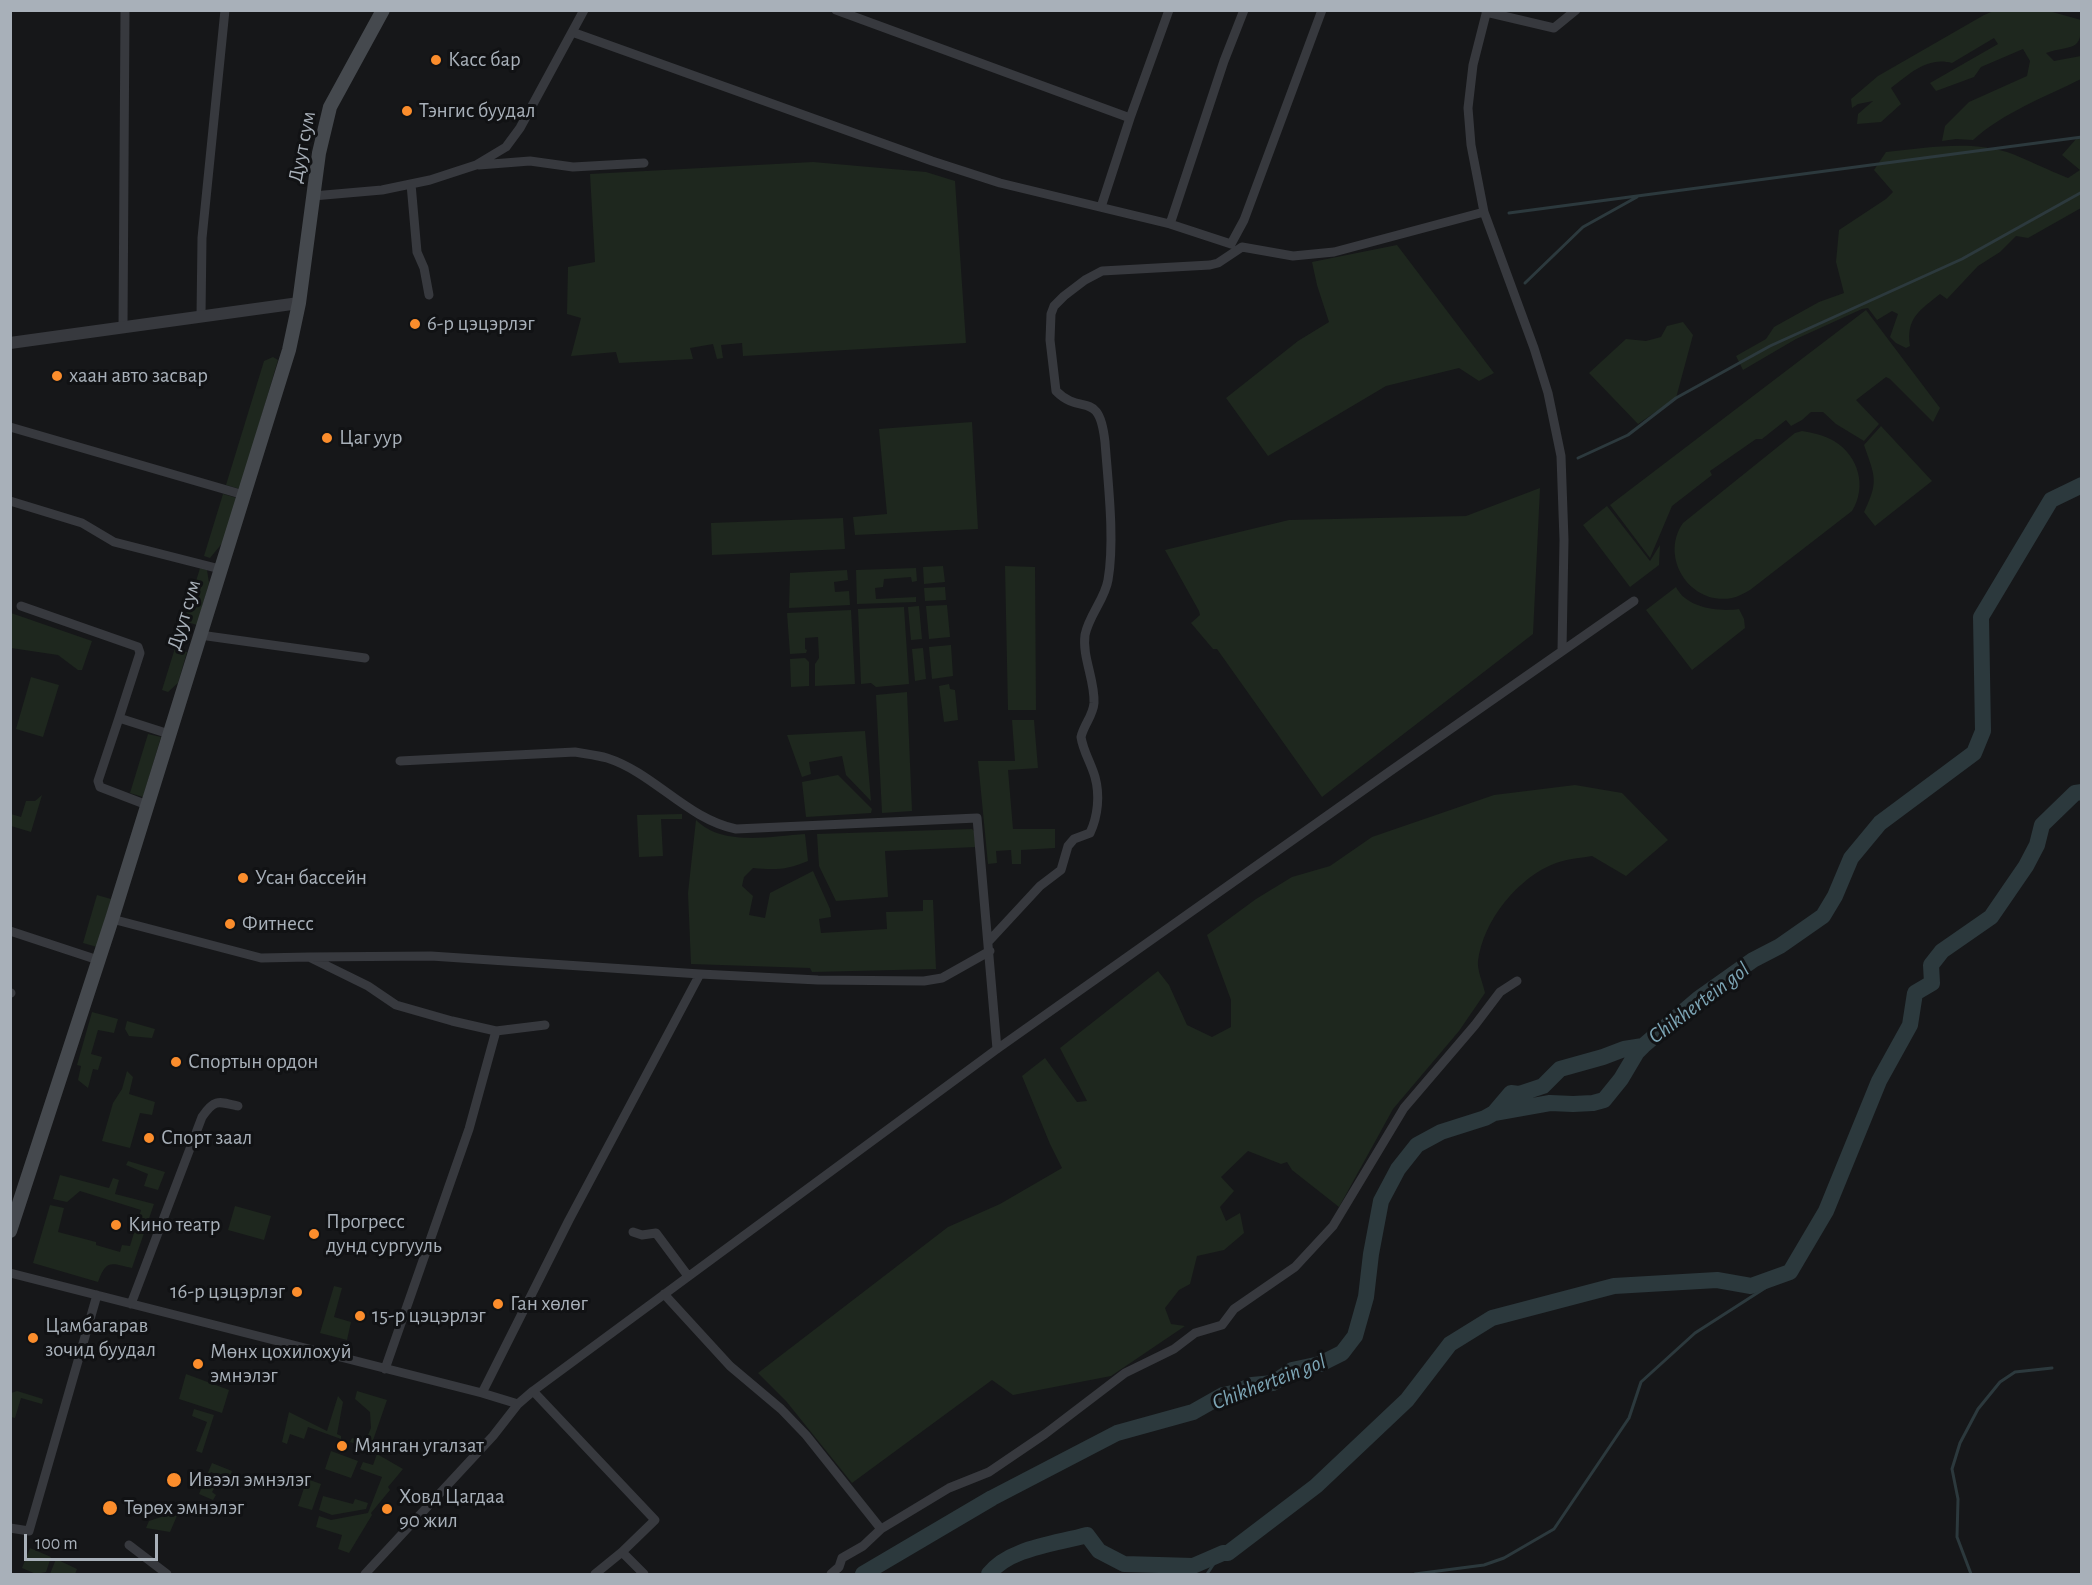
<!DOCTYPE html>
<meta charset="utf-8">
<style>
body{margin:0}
#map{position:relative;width:2092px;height:1585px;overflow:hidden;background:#161719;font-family:"Alegreya Sans",sans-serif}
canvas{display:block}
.frame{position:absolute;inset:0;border:12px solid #a8b0b9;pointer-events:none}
.scale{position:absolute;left:24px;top:1534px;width:134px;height:27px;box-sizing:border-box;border:3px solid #a8b0b9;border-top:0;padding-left:8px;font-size:18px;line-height:21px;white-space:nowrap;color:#a8b0b9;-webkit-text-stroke:4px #111214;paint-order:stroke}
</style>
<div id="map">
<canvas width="2092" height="1585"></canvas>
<div class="frame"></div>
<div class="scale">100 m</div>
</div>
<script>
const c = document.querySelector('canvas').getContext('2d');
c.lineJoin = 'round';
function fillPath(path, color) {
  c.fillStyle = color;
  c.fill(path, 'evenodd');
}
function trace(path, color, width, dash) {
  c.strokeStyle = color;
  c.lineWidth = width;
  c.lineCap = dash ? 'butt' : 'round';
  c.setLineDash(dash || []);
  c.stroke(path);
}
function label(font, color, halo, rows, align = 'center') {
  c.font = font + ' "Alegreya Sans",sans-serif';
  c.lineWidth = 6;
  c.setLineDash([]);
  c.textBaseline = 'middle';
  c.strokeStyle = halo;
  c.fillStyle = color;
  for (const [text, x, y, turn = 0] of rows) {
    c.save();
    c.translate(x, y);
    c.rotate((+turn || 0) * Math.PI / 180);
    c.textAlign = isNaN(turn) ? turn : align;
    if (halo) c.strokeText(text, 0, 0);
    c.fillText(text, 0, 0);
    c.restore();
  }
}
fillPath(new Path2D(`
 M1996 10 2049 11 2081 20C2082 53 2073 44 2046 53L2054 61 2081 56V79C2045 97 2004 112 1973 140L1956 139 1942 141 1945 126 1969 102 2027 76 2030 61 2023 49 1981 67 1974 77 1936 91 1930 83 1998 44 1994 38 1952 63C1928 56 1909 74 1891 88L1901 104 1881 122 1857 124 1858 114 1873 101 1858 104 1852 108 1851 99 1878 76 1984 15Z
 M2081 136V208L2028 238 2016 236 2000 252 1978 266 1947 299 1940 294C1919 311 1906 318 1910 346L1906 348 1896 343 1890 337 1898 314 1892 311 1877 320 1868 308 1862 309 1796 339 1743 370 1736 356 1766 339 1774 327 1819 302 1844 293 1836 262 1839 230 1886 199 1893 192 1874 170 1886 152C1926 148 1967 140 2007 152 2027 159 2047 170 2068 178L2080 170 2062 155 2077 138Z
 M813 162 926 172 955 181 966 343 743 356 742 343 721 345 723 358 717 359 713 344 690 348 693 359 619 363 616 352 571 356 581 318 567 314 568 267 595 262 590 174Z
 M1397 245 1494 373 1479 381 1459 368 1386 386 1268 456 1226 398 1298 341 1329 322 1317 285 1312 262Z
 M1866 310 1940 408 1933 422 1890 379 1886 377 1856 400 1879 424 1864 441 1836 424 1823 412H1811L1802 420 1791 426 1786 420 1762 439H1756L1710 471 1712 475 1672 506 1650 558 1610 505Z
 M1683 322 1693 335 1676 398 1638 424 1589 373 1626 339 1646 341 1661 337 1667 326Z
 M273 357 278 360 240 489 226 485 264 361Z
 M972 422 978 529 855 535 853 517 887 514 879 429Z
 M1881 426 1932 481 1875 526 1864 512C1879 481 1875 477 1864 445Z
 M1802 431C1813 433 1824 435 1834 441 1859 456 1867 487 1852 511L1750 590C1744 593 1738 597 1732 598 1690 606 1659 557 1683 523L1795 433Z
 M1540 488 1533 634 1322 797 1217 649H1213L1191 623 1200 615 1199 611 1165 550 1289 520 1466 516Z
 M223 494 237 498 224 541 210 558 204 556Z
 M1607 506 1650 561 1660 545 1659 565 1630 587 1583 525Z
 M843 518 845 549 712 555 711 523Z
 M943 566 945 582 924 584 923 567Z
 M1005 566 1035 567 1036 710H1008Z
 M200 568 207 570 209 583 197 625 184 621Z
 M916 568 917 581 912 582 911 577 884 579 883 587 875 588 876 599 916 597V602L857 604 856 570Z
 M847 570 848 580 834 582 835 592 849 591 850 605 789 608 790 573Z
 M945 587 946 600 925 601 924 588Z
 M1676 587C1686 608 1719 612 1739 609L1744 619 1745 628 1692 670 1646 610Z
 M947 605 950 637 929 639 926 606Z
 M919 606 922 639 911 640 908 607Z
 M904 607 909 684 876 687 871 683 861 684 858 609Z
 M851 610 855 684 815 686V664L819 658 818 637 805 638V649L807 650 806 653 790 654 787 613Z
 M11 613 92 641 82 670H78L58 655 11 648Z
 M951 645 953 676 932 679 929 647Z
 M175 648 187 652 178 683 168 692 162 690Z
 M923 648 926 679 915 681 912 649Z
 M805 658 809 662V686L791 687 790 659Z
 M31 677 59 685 43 737 16 729Z
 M949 684 950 689 955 690 958 720 944 722 939 686Z
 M907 692 912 811 882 813 876 695Z
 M1012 720H1034L1038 768 1008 770 1013 829H1055V848L1021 850V864H1012L1011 850 996 851 997 863 988 864 978 761H1015Z
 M865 731 871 801 846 775 842 756 809 762 811 774 802 777 787 735Z
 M148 734 161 737 143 797 130 793Z
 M838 775 872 809 871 813 806 817 802 782Z
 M1575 785 1622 793 1668 840 1626 876 1592 856C1580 858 1567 859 1556 863 1518 877 1483 921 1478 961 1477 970 1483 983 1485 993L1459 1031 1393 1109 1339 1207 1292 1170 1287 1162 1281 1164 1248 1151 1221 1177 1234 1191 1220 1207 1226 1221 1240 1213 1244 1233 1224 1250 1197 1256 1190 1284 1179 1290 1165 1308 1171 1324 1185 1326 1111 1376 1013 1395 992 1380 852 1483 786 1401 758 1373 948 1227 1000 1204 1062 1168 1050 1144 1022 1076 1045 1058 1077 1102 1087 1101 1060 1048 1158 971 1169 985 1187 1025 1212 1037 1231 1027V1000L1207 935 1256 899 1292 877 1330 866 1372 837 1494 795Z
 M42 795 31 832 11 826V814L21 817 26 801H35Z
 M682 814V819H661L663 856 639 857 637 815Z
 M696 820C723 847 771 836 805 834L808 861C787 870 775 870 753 868L744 877 742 886 753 896 749 915 765 918 770 893 813 871 830 909 831 917 819 919 821 933 887 929 886 912 923 911V900H933L936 969 812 972 810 968 691 964 688 893Z
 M972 829 975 832 976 847 885 851 888 897 836 901 819 866 817 834Z
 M97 895 111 899 97 947 83 943Z
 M92 1012 118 1019 114 1033 98 1030 91 1054 102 1057 98 1070 93 1069 88 1088 78 1080 81 1066 77 1065Z
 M127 1021 155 1029 152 1038 129 1036 125 1029Z
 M127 1071 133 1077 129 1094 155 1102 152 1115 140 1113 130 1148 102 1141 113 1103 122 1089Z
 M128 1161 165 1172 158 1190 144 1186 148 1174 126 1165Z
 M60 1175 109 1188 113 1178 119 1180 115 1194 154 1204 132 1268C111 1263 106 1259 98 1282L33 1263 50 1205 64 1208 58 1232 96 1242V1245L120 1252 122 1245 130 1246 141 1210 80 1191 67 1202 53 1199Z
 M235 1206 271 1216 264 1240 228 1230Z
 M334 1286 342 1288 334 1317 351 1322 347 1340 320 1333Z
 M186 1374 229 1390 222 1413 179 1399Z
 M17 1391 43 1399 42 1404 21 1398 15 1418 11 1417V1393Z
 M357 1391 387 1400 370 1449 350 1442 352 1438 365 1442 371 1428 370 1412 355 1399Z
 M338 1396 343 1402 337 1434 341 1436V1439L308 1427 304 1439 290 1434 287 1444 282 1442 289 1412 327 1431Z
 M194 1409 214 1415 202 1453 196 1451 207 1422 192 1416Z
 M331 1451 358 1461 351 1478 325 1469Z
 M377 1454 403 1469 388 1487 390 1490 371 1513 372 1515 349 1553 338 1549 342 1535 316 1527 319 1516 331 1520 368 1513 382 1477 360 1469 363 1462 373 1465Z
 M212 1463 232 1471 229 1480C222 1479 218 1474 211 1472L207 1477 208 1482 215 1487 212 1492 216 1495 213 1500 199 1494Z
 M307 1479 321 1484 312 1510 298 1506Z
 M323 1496 353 1504 355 1499 368 1503 366 1509 332 1515 319 1510Z
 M179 1511 170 1532 146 1528 149 1521Z
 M30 1548 51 1557 46 1572 36 1574 22 1568Z
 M56 1559 77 1569 75 1574H50Z`), '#1e271e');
trace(new Path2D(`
 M1509 213 2082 137
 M1525 283 1583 227 1637 197
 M1578 458 1628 435 1676 398 1770 346 1962 259 2082 192
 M1207 1574 1215 1562 1228 1553
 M1415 1574 1484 1565 1504 1558 1554 1529 1629 1418 1641 1382 1695 1333 1790 1272
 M1971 1574 1957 1537 1958 1499 1952 1469 1960 1443 1978 1409 2000 1382 2015 1372 2052 1368`), '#2c393d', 3);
trace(new Path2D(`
 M1494 1113 1550 1103 1573 1104 1593 1103 1604 1100 1621 1079 1637 1052 1643 1046
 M863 1574 992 1498 1117 1433 1193 1412 1223 1395 1237 1392 1252 1385 1273 1383 1292 1370 1320 1364 1342 1353 1355 1336 1366 1297 1371 1254 1381 1201 1398 1169 1417 1145 1441 1132 1485 1118 1494 1113 1511 1093 1519 1094 1543 1086 1560 1069 1603 1057 1624 1049 1643 1046 1698 999 1753 960 1780 946 1823 916 1835 896 1851 858 1880 823 1974 753 1983 731 1981 617 2051 500 2082 485
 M989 1574C1009 1548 1055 1544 1087 1535L1099 1551 1124 1564 1193 1566 1223 1553H1228L1316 1486 1407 1400 1450 1344 1492 1318 1614 1286 1717 1280 1751 1286 1790 1272 1826 1211 1879 1081 1910 1025 1915 993 1932 983 1931 965 1942 951 1991 917 2026 866 2037 845 2042 825 2075 793 2082 792`), '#2c393d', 16);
trace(new Path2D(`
 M836 10 1130 118
 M1487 10 1473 65 1468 108 1471 145 1484 212 1534 348 1548 393 1561 456 1564 540 1562 650
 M1486 12 1554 28 1576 10
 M572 32 932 161 1000 183 1170 224 1231 244 1244 220 1322 10
 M479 165 530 161 573 167 644 163
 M411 184 417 252 424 268 429 295
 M313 196 382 190 430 180 476 165 506 147 520 128 584 10
 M1101 207 1130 118 1169 10
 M1170 224 1224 61 1244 10
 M201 316 202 238 225 10
 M123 328 125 10
 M10 427 244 495
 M10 501 82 523 114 542 220 569
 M21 606 138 647 140 653 119 718
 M200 635 365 658
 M400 761 575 752C586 754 597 755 607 758 654 773 687 819 736 829L977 818 997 1049
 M147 805 100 787 98 781 119 718 169 734
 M112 919 261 958 309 957 368 986 396 1005 452 1021 496 1031 545 1025
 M10 931 98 960
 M989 941 1040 886 1061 870 1068 846 1074 839 1090 833C1098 816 1100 795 1095 777 1091 763 1083 751 1081 737 1084 724 1093 716 1094 703 1095 680 1082 657 1085 635 1089 615 1105 599 1108 580 1115 540 1108 483 1105 442 1099 388 1082 417 1056 391L1050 340 1051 314 1054 306 1064 296 1085 280 1102 271 1210 265 1218 263 1242 247 1293 256 1334 252 1484 212
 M309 957 431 956 700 974 818 980 924 981 942 978 990 951
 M10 993H11
 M633 1232 642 1235 656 1233 688 1276
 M10 1273 482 1393 518 1404
 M664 1294 730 1366 781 1409 806 1435 881 1529
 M131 1304 202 1117C214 1099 218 1101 238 1106
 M385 1369 469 1129 496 1031
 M533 1391 655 1520 622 1552 595 1574
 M482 1393 569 1220 700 974
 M10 1528 29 1531 97 1295
 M129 1545 167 1574
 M622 1552 644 1574
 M365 1574 493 1436 518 1404 533 1391 997 1049 1389 772 1634 601
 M831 1574 839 1567 842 1558 863 1546 881 1529 949 1488 989 1472 1045 1434 1125 1373 1174 1349 1195 1333 1222 1325 1234 1309 1295 1267 1333 1226 1404 1108 1475 1025 1500 992 1517 981`), '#37393e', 9);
trace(new Path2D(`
 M10 343 299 303`), '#37393e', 12);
trace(new Path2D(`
 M10 1231 112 919 289 350 299 303 319 153 330 107 383 10`), '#45494e', 14);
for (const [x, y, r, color] of [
 [436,60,6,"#fb8d2c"],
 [407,111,6,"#fb8d2c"],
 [415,324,6,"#fb8d2c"],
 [57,376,6,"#fb8d2c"],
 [327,438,6,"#fb8d2c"],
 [243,878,6,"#fb8d2c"],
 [230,924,6,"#fb8d2c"],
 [176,1062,6,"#fb8d2c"],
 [149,1138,6,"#fb8d2c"],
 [116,1225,6,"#fb8d2c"],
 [314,1234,6,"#fb8d2c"],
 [297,1292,6,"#fb8d2c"],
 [498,1304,6,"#fb8d2c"],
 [360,1316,6,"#fb8d2c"],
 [33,1338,6,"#fb8d2c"],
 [198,1364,6,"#fb8d2c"],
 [342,1446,6,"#fb8d2c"],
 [174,1480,8,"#fb8d2c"],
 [110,1508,8,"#fb8d2c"],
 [387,1509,6,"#fb8d2c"]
]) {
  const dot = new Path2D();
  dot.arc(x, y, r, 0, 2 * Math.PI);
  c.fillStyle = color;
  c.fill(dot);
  trace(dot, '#111214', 2);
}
label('21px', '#a8b0b9', '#111214', [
 ["Касс бар",448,60],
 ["Тэнгис буудал",419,111],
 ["6-р цэцэрлэг",427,324],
 ["хаан авто засвар",69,376],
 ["Цаг уур",339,438],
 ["Усан бассейн",255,878],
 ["Фитнесс",242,924],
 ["Спортын ордон",188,1062],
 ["Спорт заал",161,1138],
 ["Прогресс",326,1222],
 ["дунд сургууль",326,1246],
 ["Кино театр",128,1225],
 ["16-р цэцэрлэг",285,1292,"right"],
 ["Ган хөлөг",510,1304],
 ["15-р цэцэрлэг",372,1316],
 ["Цамбагарав",45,1326],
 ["зочид буудал",45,1350],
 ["Мөнх цохилохуй",210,1352],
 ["эмнэлэг",210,1376],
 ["Мянган угалзат",354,1446],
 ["Ивээл эмнэлэг",188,1480],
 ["Ховд Цагдаа",399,1497],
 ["90 жил",399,1521],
 ["Төрөх эмнэлэг",124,1508]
], 'left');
label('21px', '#a8b0b9', '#111214', [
 ["Дуут сум",302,147,-79],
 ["Дуут сум",184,615,-73]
]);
label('italic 22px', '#7da6b6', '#111214', [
 ["Chikhertein gol",1699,1003,-37],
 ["Chikhertein gol",1269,1382,-21]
]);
</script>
